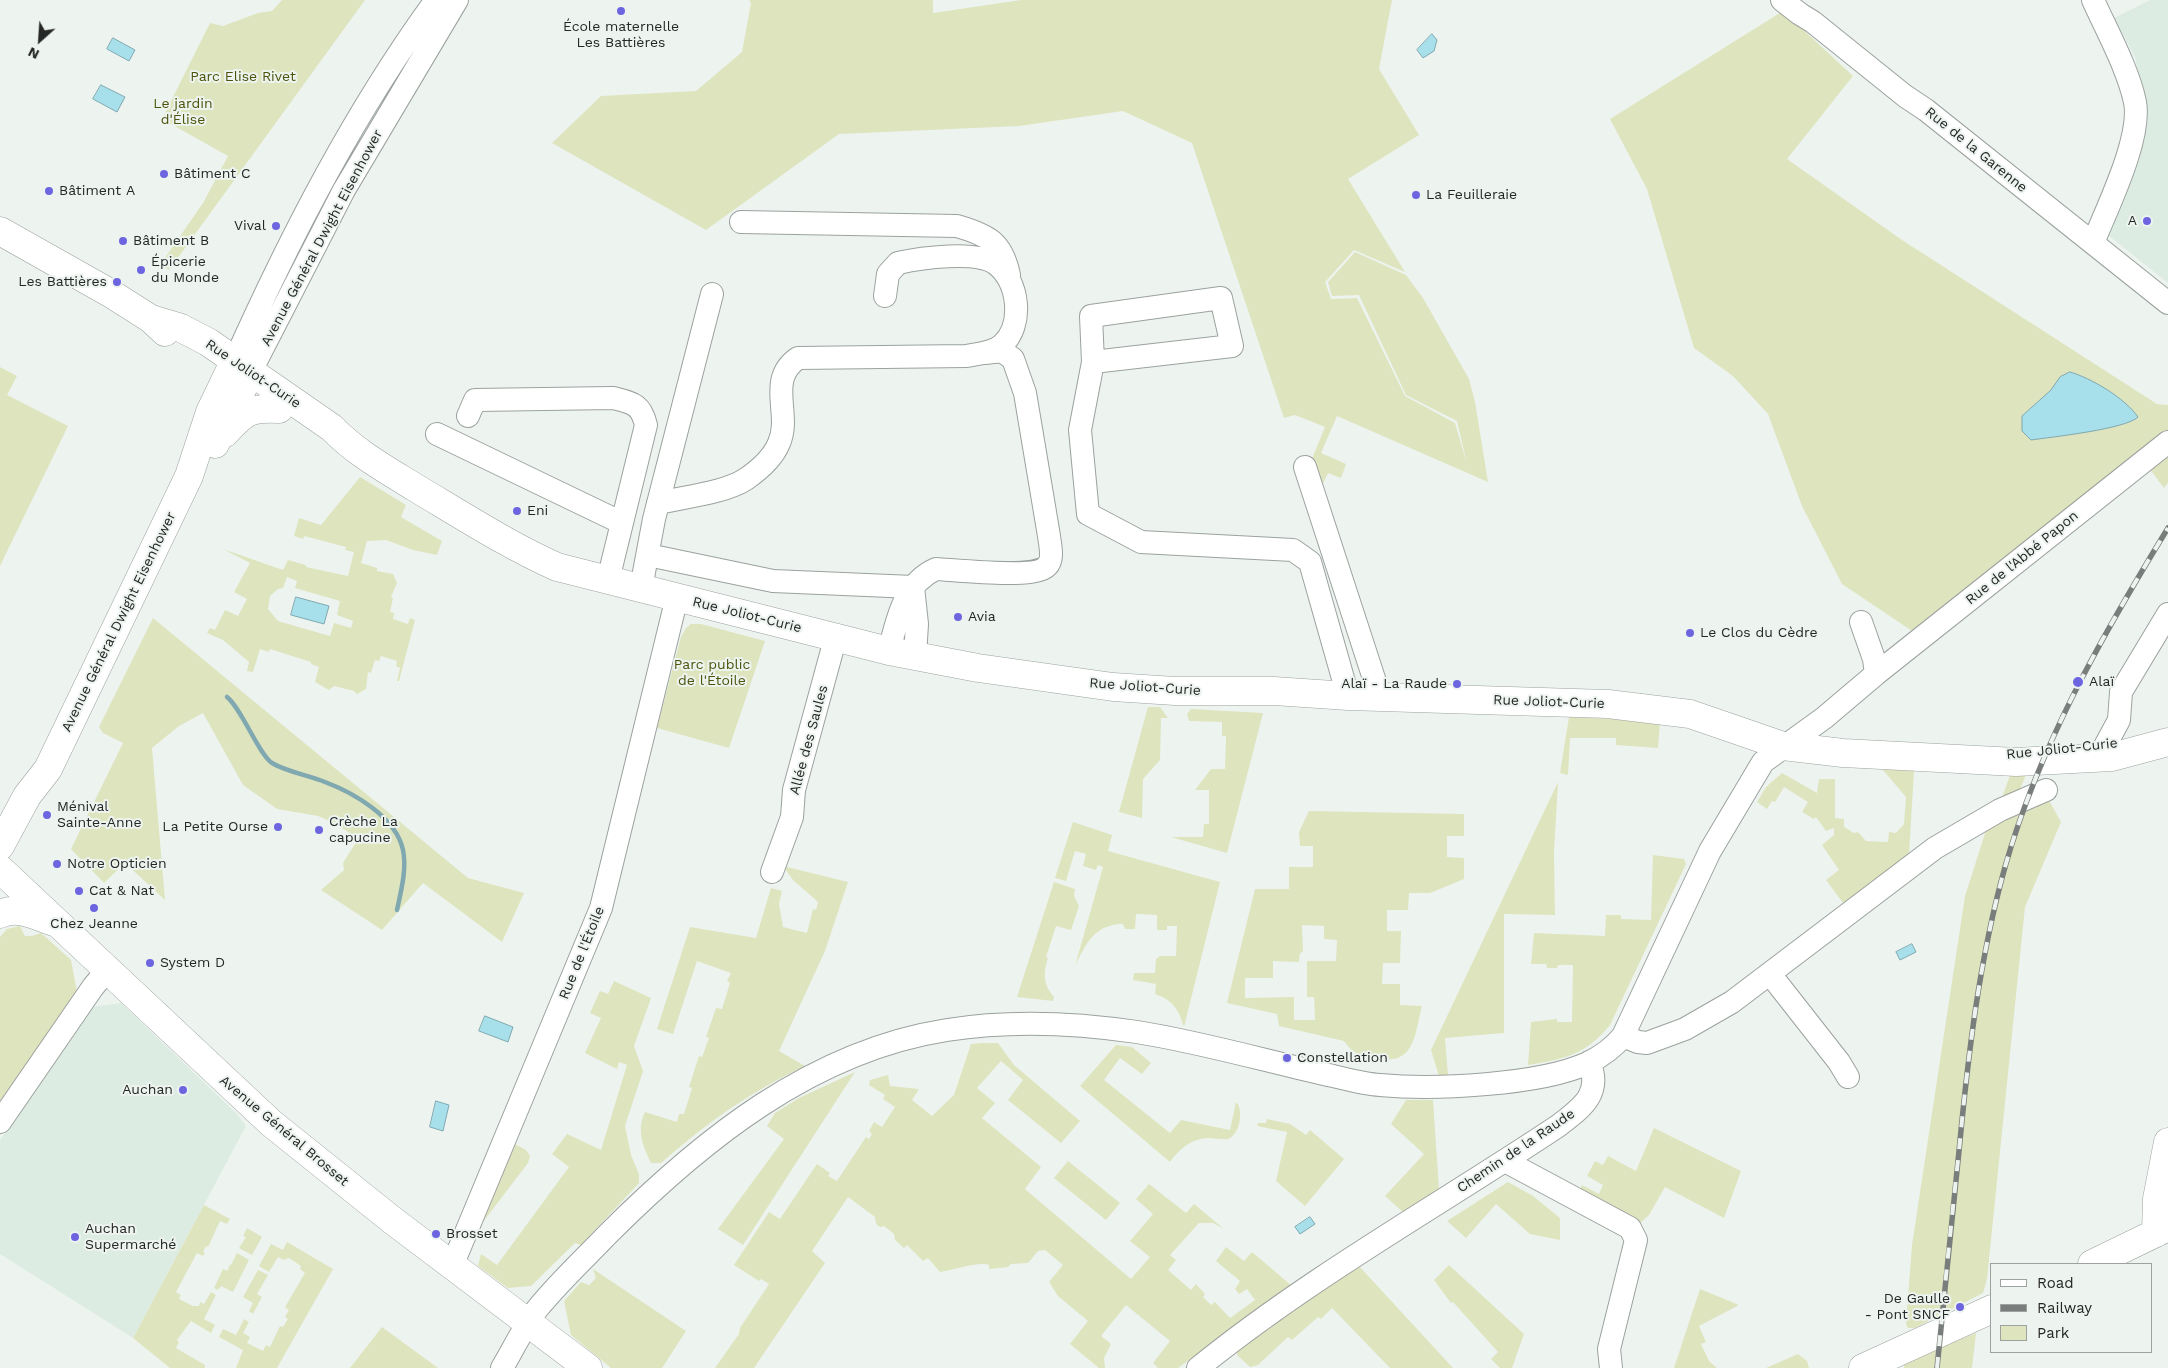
<!DOCTYPE html>
<meta charset="utf-8">
<style>
body{margin:0}
#map{position:relative;width:2168px;height:1368px;overflow:hidden;background:#edf4f0;font-family:"Work Sans",sans-serif}
canvas{display:block}
.legend{position:absolute;left:1990px;top:1263px;width:162px;height:90px;box-sizing:border-box;background:#edf4f0;border:1px solid #9da29f;margin:0;padding:6px 9px;list-style:none;font-size:15px;color:#252726}
.legend li{display:flex;align-items:center;gap:10px;height:25px}
.legend b{width:25px;border:1px solid #9da29f}
.north{position:absolute;left:15px;top:15px;width:50px;height:50px;-webkit-text-stroke:4px #edf4f0;paint-order:stroke;rotate:206deg;font-size:14px;font-weight:700;line-height:20px;text-align:center;color:#252726}
.north::after{content:'';display:block;margin:auto;width:18px;height:22px;background:#252726;clip-path:polygon(50% 0,100% 100%,50% 72%,0 100%)}
</style>
<div id="map">
<canvas width="2168" height="1368"></canvas>
<ul class="legend">
<li><b style="height:6px;background:#fff"></b>Road</li>
<li><b style="height:6px;background:#797d7b"></b>Railway</li>
<li><b style="height:14px;background:#dee4be"></b>Park</li>
</ul>
<div class="north">N</div>
</div>
<script>
const c = document.querySelector('canvas').getContext('2d');
c.lineJoin = 'round';
function fillPath(path, color) {
  c.fillStyle = color;
  c.fill(path, 'evenodd');
}
function trace(path, color, width, dash) {
  c.strokeStyle = color;
  c.lineWidth = width;
  c.lineCap = dash ? 'butt' : 'round';
  c.setLineDash(dash || []);
  c.stroke(path);
}
function label(font, color, halo, rows, align = 'center') {
  c.font = font + ' "Work Sans",sans-serif';
  c.lineWidth = 4;
  c.setLineDash([]);
  c.textBaseline = 'middle';
  c.strokeStyle = halo;
  c.fillStyle = color;
  for (const [text, x, y, turn = 0] of rows) {
    c.save();
    c.translate(x, y);
    c.rotate((+turn || 0) * Math.PI / 180);
    c.textAlign = isNaN(turn) ? turn : align;
    if (halo) c.strokeText(text, 0, 0);
    c.fillText(text, 0, 0);
    c.restore();
  }
}
fillPath(new Path2D(`
 M2150 0H2168V283L2108 235 2148 123 2135 57 2114 18Z
 M121 1003 236 1113 246 1126 133 1338 0 1254V1140L92 1007Z`), '#ddece3');
fillPath(new Path2D(`
 M282 0H365L169 270 160 265 203 203 228 156 162 119 210 23 223 26 258 13 272 11Z
 M749 0H933V13L1021 0H1392L1379 69 1419 135 1348 179 1405 272 1354 250 1325 282 1331 299 1357 298 1405 396 1455 423 1467 464 1457 421 1406 395 1359 295 1332 296 1328 282 1355 252 1406 275 1423 298 1469 379 1475 402 1488 482 1337 416 1321 453 1346 464 1341 478 1328 473 1321 488 1311 461 1325 427 1295 415 1284 418 1192 143 1123 111 1019 126 839 134 706 230 552 143 601 96 696 91 742 52 751 3Z
 M1783 11 1853 76 1787 159 1902 240 2157 404 2168 405V483L2164 488 2140 456 1918 635 1842 584 1802 506 1768 414 1733 376 1694 348 1647 189 1610 119Z
 M0 367 17 376 7 395 68 426 0 566Z
 M360 477 406 505 401 517 442 541 437 555 413 550 386 540 367 541 361 563 377 568V571L393 574 397 583 391 597 393 598 390 612 394 613 393 619 408 624 410 618 415 620 399 681H397L400 668 396 666 397 661 381 656 379 661 375 660 371 673 368 672 366 689 357 694 354 691 334 686 329 690 315 682 319 667 311 664V662L270 649 269 652 260 649 253 672 247 671 249 662 223 640 207 633 210 628 215 630 225 610 238 616 247 599 234 592 250 563 223 549 283 570 288 560 306 565V567L348 576 354 552 345 550 346 547 304 536 303 539 294 536 299 518 321 525ZM287 577 297 581 295 588 340 601 337 615 353 621 351 628 334 623 330 636 278 621 268 609 270 596 278 589 283 588Z
 M153 618 468 878 524 893 502 942 423 883 382 930 321 890 344 870 343 863 358 839 335 823 318 816 277 809 243 785 203 713 179 726 152 748 165 900 125 863 104 883 71 849 123 743 103 733 99 727Z
 M691 624H701L765 641 729 748 657 728 681 637 686 628Z
 M1148 707H1160L1168 718H1161L1160 760 1143 779 1142 818 1119 812Z
 M1191 709 1263 713 1227 853 1171 837H1203L1204 824H1209V790H1195L1211 769H1225L1226 736H1222V722L1189 721 1187 714Z
 M1569 717 1660 721 1658 748 1616 745V738H1570L1568 775 1560 773Z
 M1882 769 1914 771 1909 856 1846 907 1826 880 1839 870 1822 845 1834 835V828L1826 831 1816 817 1814 819 1802 812 1808 802 1784 787 1775 802 1772 801 1767 809 1757 802 1766 787 1782 773 1817 793 1819 779H1835V818L1844 819V827L1854 833 1858 832 1866 841 1888 842 1889 832 1896 833 1904 824 1906 797Z
 M2012 770H2028L2018 794 2000 803Z
 M1558 782 1554 852 1555 915 1504 914V1033L1445 1038 1448 1075 1439 1076 1431 1050Z
 M2046 795 2061 822 2025 907 1987 1279 1983 1293 1915 1328H1908L1906 1324 1912 1245 1965 896 1987 827Z
 M1309 811 1464 814V836H1447V857L1464 858V879L1430 893H1409L1408 910H1387V931H1401L1400 963H1383L1382 984H1400V1005L1422 1006C1414 1037 1415 1067 1373 1058 1360 1056 1351 1052 1344 1041L1279 1026 1277 1014 1227 1003 1255 889H1289V867H1313V846H1300L1299 832ZM1302 925 1324 926V939L1337 940 1336 961H1307V997H1314L1315 1020H1294V997L1245 998V978H1273V961L1299 962 1300 953 1303 952Z
 M1073 822 1112 835 1108 851 1220 882 1184 1027C1179 1010 1173 1000 1155 994L1156 984 1133 980 1134 973H1155L1156 959 1160 956H1176L1177 926H1167V930H1157V915L1136 914 1135 929H1125L1123 924C1094 925 1087 942 1075 966L1103 867 1098 865 1096 870 1083 866 1086 854 1075 851 1066 881 1055 878Z
 M1653 855 1684 859 1686 864 1610 1025C1586 1055 1564 1059 1528 1065L1531 1022 1557 1019V1022H1572L1573 965H1558L1557 968H1547L1546 964H1531L1534 933 1605 936 1606 915H1621V919L1651 920Z
 M783 866 848 882 825 951 779 1051 805 1066C751 1091 705 1124 661 1163H651C643 1146 636 1130 645 1112L677 1122 679 1114H684L692 1088 689 1087 699 1056 702 1057 709 1038 706 1037 716 1008 722 1009 730 983 727 981 731 973 697 961 673 1034 657 1029 690 927 756 938 771 888 782 891 779 904 783 927 807 933 813 909 816 910 818 902 793 880Z
 M1054 882 1075 889 1074 896 1079 906 1071 930 1056 926 1046 957 1048 958C1043 973 1043 985 1054 997L1053 1001 1017 997Z
 M20 926 25 936H32L41 933 71 960 77 992 0 1101V937L7 929Z
 M614 981 651 998 634 1046 643 1071 625 1126 631 1155 639 1174V1183L581 1245 575 1243 531 1286 508 1288 478 1266 481 1254 497 1265 569 1167 552 1154 567 1134 601 1150 627 1065 619 1062 617 1069 585 1053 601 1018 590 1013 600 991 608 994Z
 M982 1043H998L1014 1065 1080 1121 1061 1143 1008 1100 1023 1080 1001 1061 977 1088 995 1103 982 1118 1041 1167 1025 1189 1131 1279 1150 1257 1130 1241 1153 1214 1136 1199 1149 1184 1186 1213 1194 1204 1224 1229 1213 1223H1199L1170 1255 1176 1260 1168 1270 1191 1290 1196 1284 1205 1294 1203 1297 1211 1305 1215 1302 1230 1318 1255 1300 1247 1289 1239 1294 1235 1289 1240 1281 1216 1261 1226 1247 1244 1261 1252 1252 1292 1286 1178 1368H1158L1153 1363 1170 1341 1126 1305 1101 1336 1111 1344 1104 1358 1105 1368H1099L1070 1344 1088 1321 1058 1296 1049 1282 1063 1265 1045 1250 1038 1251 1028 1263 1011 1264 1008 1267 989 1269V1265C979 1261 954 1270 940 1272L928 1258 923 1261 907 1245 904 1248 895 1240 894 1234 884 1226 880 1227 876 1224 875 1217 848 1197 812 1251 825 1263 754 1368H715L739 1334 740 1328 769 1284 761 1279 759 1281 734 1265 769 1212 780 1219 817 1164 830 1173 828 1176 837 1181 866 1137 869 1139 872 1134 869 1131 874 1122 882 1127 895 1107 883 1099 885 1095 869 1085 870 1080 888 1075 890 1086 919 1089 912 1100 932 1116 954 1095 971 1044Z
 M1116 1045 1132 1047 1151 1063 1142 1074 1120 1058 1104 1080 1170 1133 1181 1120 1230 1130 1236 1102C1244 1110 1240 1135 1228 1139 1222 1140 1214 1138 1208 1138 1191 1139 1179 1149 1170 1162L1080 1086Z
 M855 1072 743 1245 718 1229 784 1139 767 1126 775 1113 799 1098Z
 M1406 1100H1433L1439 1190 1404 1213 1385 1196 1424 1154 1391 1124Z
 M1267 1119 1290 1124 1306 1135 1310 1130 1344 1159 1305 1206 1276 1181 1287 1132 1257 1126 1258 1123H1266Z
 M1654 1128 1741 1171 1724 1218 1665 1187 1649 1215 1639 1224 1579 1191 1582 1185 1599 1194 1603 1185 1587 1176 1595 1161 1603 1165 1608 1156 1636 1171Z
 M515 1144 526 1150 530 1156 528 1163 483 1222Z
 M1068 1161 1120 1203 1106 1220 1054 1178Z
 M1508 1182 1533 1196 1560 1218V1240L1530 1234 1496 1204 1466 1238 1447 1221Z
 M204 1205 230 1219 227 1224 220 1221 208 1247 206 1246 203 1252 205 1253 203 1256 197 1253 176 1292 181 1295 179 1299 193 1306H199L200 1302 204 1304 211 1292 216 1295 204 1319 215 1325 211 1333 191 1321 177 1340 179 1342 176 1348 205 1365V1368H170L133 1338Z
 M247 1228 262 1237 252 1255 239 1248 246 1237 243 1236Z
 M287 1242 333 1269 277 1368H236L243 1350 219 1337 223 1329 236 1335 244 1319 249 1322 243 1333 250 1337 247 1343 263 1351 266 1345 270 1347 280 1326 283 1327 288 1319 285 1317 289 1310 285 1307 305 1273 300 1269 301 1266 289 1258 284 1260 278 1257 269 1272 259 1266 271 1244 283 1250Z
 M237 1253 249 1260 233 1292 221 1286 218 1290 214 1288 223 1269 227 1271 230 1265 228 1264 231 1265Z
 M1449 1265 1524 1334 1512 1368H1500L1491 1359 1498 1352 1453 1302 1451 1303 1434 1280Z
 M1359 1266 1453 1368H1390L1332 1308 1321 1319 1318 1317 1292 1340 1288 1337 1258 1365 1250 1367 1237 1355V1349L1242 1343Z
 M593 1269 686 1331 662 1368H611L571 1335 564 1301 581 1282 589 1285 596 1278Z
 M258 1270 268 1275 257 1294 262 1297 253 1314 249 1311 253 1303 243 1297Z
 M1700 1289 1739 1305 1699 1326 1706 1342 1701 1344 1709 1361 1717 1368H1674Z
 M382 1327 438 1368H350Z
 M1976 1333 1972 1368H1904V1362Z
 M1798 1354 1807 1361 1809 1368H1766Z`), '#dee4be');
const water = new Path2D(`
 M1432 34 1437 40 1434 51 1423 58 1417 50Z
 M113 38 135 50 129 61 107 49Z
 M101 85 125 97 117 112 93 99Z
 M2070 372C2091 378 2125 398 2138 417 2126 429 2052 437 2031 440L2022 431V416L2051 390 2060 377Z
 M296 597 329 606 324 624 291 615Z
 M1912 944 1916 952 1900 960 1896 952Z
 M485 1016 513 1027 508 1042 479 1031Z
 M436 1101 449 1105 443 1131 430 1127Z
 M1310 1217 1315 1224 1300 1234 1295 1227Z`);
fillPath(water, '#a7e0eb');
trace(water, '#80a8b0', 1);
trace(new Path2D(`
 M227 697C242 709 259 755 272 763 287 772 308 775 325 782 354 793 396 817 403 850 407 869 401 891 397 910`), '#80a8b0', 4.5);
const minor = new Path2D(`
 M1782 0 1800 14 1813 22 1905 96 1926 110 2168 303
 M2093 0C2107 31 2128 69 2135 102 2142 138 2107 208 2093 243
 M741 222 957 226C988 235 1002 242 1009 275
 M235 360C291 235 355 111 436 0
 M1093 362 1232 346 1221 298 1091 316 1093 362 1080 430 1088 514 1141 542 1293 550 1310 562 1348 696
 M251 371 344 190 457 0
 M468 416 475 400 613 398C633 403 641 404 646 425L608 580
 M437 434 622 523
 M1305 467 1380 697
 M658 503C683 497 725 493 746 479 759 470 773 458 779 443 792 414 766 380 798 358L966 356C976 354 993 353 1002 345 1024 325 1019 281 996 264 977 250 920 258 898 263L888 274 885 296
 M648 555 773 581 913 587
 M913 587 917 624 915 656
 M641 588 654 519 712 294
 M1861 622 1874 659 1876 674
 M889 651C897 620 904 583 936 569 956 570 1036 579 1047 566 1054 559 1050 545 1049 536L1025 393 1013 359 1002 351 985 353
 M2105 746 2119 720 2121 692 2168 614
 M772 872 792 817 794 790 836 636
 M1770 974 1839 1062 1848 1077
 M1623 1036 1638 1042 1647 1043 1685 1029 1732 1002 1935 848 2000 810 2046 790
 M0 1122 93 987 107 970
 M1505 1161 1630 1228 1636 1240 1609 1349 1611 1368
 M452 1266 601 908 677 597
 M502 1368C514 1348 524 1326 538 1308 559 1282 585 1258 608 1234 702 1140 812 1051 947 1030 1009 1020 1076 1023 1137 1032 1200 1042 1262 1060 1324 1074 1343 1078 1362 1084 1380 1085 1434 1090 1540 1085 1588 1063 1602 1056 1614 1047 1623 1036L1710 851 1763 762 1824 718 1876 674 2168 442
 M1198 1368C1310 1277 1438 1206 1558 1126 1581 1108 1603 1094 1589 1062`);
const major = new Path2D(`
 M0 231 110 293 151 319 165 332
 M151 319 181 328 208 342 332 428C356 453 387 470 416 488 463 516 508 545 557 567L889 651 978 668 1113 687 1175 691H1274L1348 696 1608 704 1690 714 1783 746 1843 753 2016 762 2112 757 2168 742
 M225 433C244 412 250 407 279 409
 M215 444 251 371
 M0 846 27 796 48 769 189 476 210 412 235 360
 M0 869 271 1123 392 1220 588 1368
 M0 914C17 906 34 915 51 921
 M2156 1233 2157 1199 2168 1142
 M2092 1264 2168 1227
 M1863 1368 1992 1309`);
trace(minor, '#9ba29e', 24);
trace(major, '#9ba29e', 29);
trace(minor, '#fff', 22);
trace(major, '#fff', 28);
const rail = new Path2D(`
 M1937 1368C1944 1296 1951 1224 1959 1151 1968 1056 1979 960 2005 867 2040 744 2102 636 2168 528`);
trace(rail, '#797d7b', 5.5);
trace(rail, '#edf4f0', 4, [11]);
for (const [x, y, r, color] of [
 [621,11,5,"#6c65df"],
 [164,174,5,"#6c65df"],
 [49,191,5,"#6c65df"],
 [1416,195,5,"#6c65df"],
 [2147,221,5,"#6c65df"],
 [276,226,5,"#6c65df"],
 [123,241,5,"#6c65df"],
 [141,270,5,"#6c65df"],
 [117,282,5,"#6c65df"],
 [517,511,5,"#6c65df"],
 [958,617,5,"#6c65df"],
 [1690,633,5,"#6c65df"],
 [2078,682,6,"#6c65df"],
 [1457,684,5,"#6c65df"],
 [47,815,5,"#6c65df"],
 [278,827,5,"#6c65df"],
 [319,830,5,"#6c65df"],
 [57,864,5,"#6c65df"],
 [79,891,5,"#6c65df"],
 [94,908,5,"#6c65df"],
 [150,963,5,"#6c65df"],
 [1287,1058,5,"#6c65df"],
 [183,1090,5,"#6c65df"],
 [436,1234,5,"#6c65df"],
 [75,1237,5,"#6c65df"],
 [1960,1307,5,"#6c65df"]
]) {
  const dot = new Path2D();
  dot.arc(x, y, r, 0, 2 * Math.PI);
  c.fillStyle = color;
  c.fill(dot);
  trace(dot, '#edf4f0', 2);
}
label('14px', '#252726', '#edf4f0', [
 ["École maternelle",621,27,"center"],
 ["Les Battières",621,43,"center"],
 ["Bâtiment C",174,174],
 ["Bâtiment A",59,191],
 ["La Feuilleraie",1426,195],
 ["A",2137,221,"right"],
 ["Vival",266,226,"right"],
 ["Bâtiment B",133,241],
 ["Épicerie",151,262],
 ["du Monde",151,278],
 ["Les Battières",107,282,"right"],
 ["Eni",527,511],
 ["Avia",968,617],
 ["Le Clos du Cèdre",1700,633],
 ["Alaï",2089,682],
 ["Alaï - La Raude",1447,684,"right"],
 ["Ménival",57,807],
 ["Sainte-Anne",57,823],
 ["Crèche La",329,822],
 ["capucine",329,838],
 ["La Petite Ourse",268,827,"right"],
 ["Notre Opticien",67,864],
 ["Cat & Nat",89,891],
 ["Chez Jeanne",94,924,"center"],
 ["System D",160,963],
 ["Constellation",1297,1058],
 ["Auchan",173,1090,"right"],
 ["Auchan",85,1229],
 ["Supermarché",85,1245],
 ["Brosset",446,1234],
 ["De Gaulle",1950,1299,"right"],
 ["- Pont SNCF",1950,1315,"right"]
], 'left');
label('14px', '#4d530b', '#edf4f0', [
 ["Parc Elise Rivet",243,77],
 ["Le jardin",183,104],
 ["d'Élise",183,120],
 ["Parc public",712,665],
 ["de l'Étoile",712,681]
]);
label('14px', '#252726', '#edf4f0', [
 ["Rue de la Garenne",1976,150,39],
 ["Avenue Général Dwight Eisenhower",322,238,-62],
 ["Rue Joliot-Curie",253,374,34],
 ["Rue de l'Abbé Papon",2022,558,-39],
 ["Rue Joliot-Curie",747,615,14],
 ["Avenue Général Dwight Eisenhower",119,622,-64],
 ["Rue Joliot-Curie",1145,687,4],
 ["Rue Joliot-Curie",1549,702,2],
 ["Allée des Saules",809,740,-75],
 ["Rue Joliot-Curie",2062,749,-6],
 ["Rue de l'Étoile",582,953,-68],
 ["Avenue Général Brosset",284,1131,40],
 ["Chemin de la Raude",1516,1151,-34]
]);
</script>
